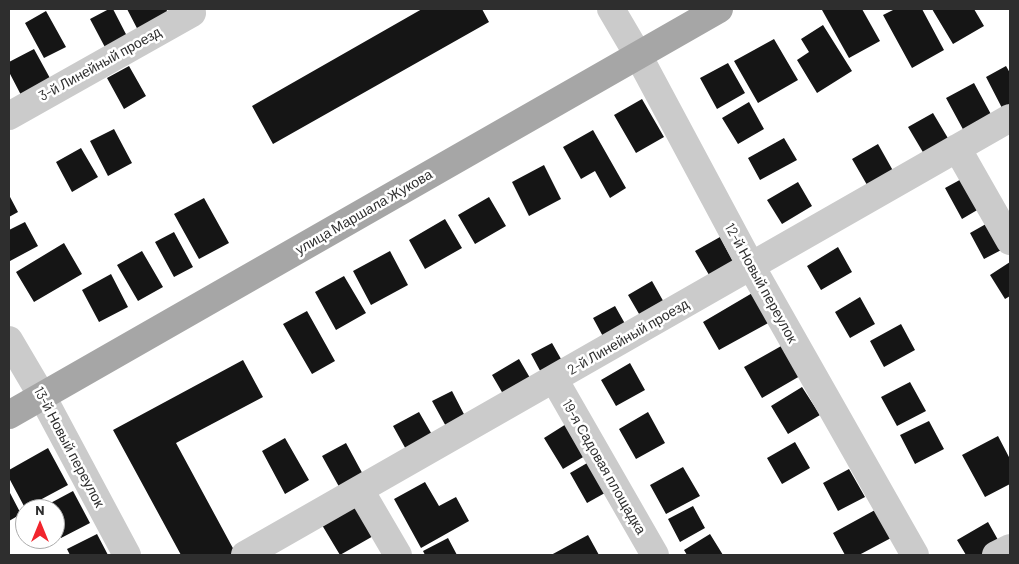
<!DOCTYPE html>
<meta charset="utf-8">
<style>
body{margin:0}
#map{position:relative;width:1019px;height:564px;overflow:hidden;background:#fff;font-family:Barlow,sans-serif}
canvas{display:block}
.frame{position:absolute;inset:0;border:10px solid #2e2e2e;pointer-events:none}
.north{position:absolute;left:15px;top:499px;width:50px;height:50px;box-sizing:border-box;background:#fff;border:1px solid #ababab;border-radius:50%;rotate:0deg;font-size:14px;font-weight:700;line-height:20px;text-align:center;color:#2e2e2e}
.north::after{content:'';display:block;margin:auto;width:18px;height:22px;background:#f1252d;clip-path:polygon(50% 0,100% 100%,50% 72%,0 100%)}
</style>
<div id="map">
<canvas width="1019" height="564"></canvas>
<div class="frame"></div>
<div class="north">N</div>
</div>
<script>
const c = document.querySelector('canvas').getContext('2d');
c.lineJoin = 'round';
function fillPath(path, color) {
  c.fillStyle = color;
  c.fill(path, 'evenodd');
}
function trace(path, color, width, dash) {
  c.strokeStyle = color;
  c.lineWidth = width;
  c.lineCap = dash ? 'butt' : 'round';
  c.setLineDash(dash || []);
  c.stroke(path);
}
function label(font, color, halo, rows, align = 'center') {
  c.font = font + ' Barlow,sans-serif';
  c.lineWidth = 5;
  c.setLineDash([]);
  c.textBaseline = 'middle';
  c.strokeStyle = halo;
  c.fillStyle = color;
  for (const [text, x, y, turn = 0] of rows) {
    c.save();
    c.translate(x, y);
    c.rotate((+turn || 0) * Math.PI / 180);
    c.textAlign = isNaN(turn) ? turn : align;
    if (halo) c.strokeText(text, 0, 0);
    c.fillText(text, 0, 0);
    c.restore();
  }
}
fillPath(new Path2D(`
 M109 9H113L129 40 107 51 90 19Z
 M127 9H166L171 18 140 34Z
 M422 9H482L489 22 273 144 252 106Z
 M824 9H862L880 41 849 58 822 10Z
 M895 9H922L944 50 912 68 883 15Z
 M932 9H974L984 26 953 44Z
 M46 11 66 47 44 58 25 23Z
 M823 25 852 71 817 93 797 60 809 52 801 39Z
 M774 39 798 80 758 103 734 61Z
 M34 49 51 80 21 95 9 72V62Z
 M728 63 745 93 717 109 700 78Z
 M129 66 146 96 124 109 107 78Z
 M1006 66 1010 73V104L1002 108 986 77Z
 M974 83 993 118 965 133 946 98Z
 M642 99 664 137 636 153 614 115Z
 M749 102 764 129 738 144 722 118Z
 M933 113 952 145 927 159 908 127Z
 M114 129 132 163 108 176 90 141Z
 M593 130 626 188 610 198 595 171 581 179 563 147Z
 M784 138 797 160 760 180 748 158Z
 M878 144 896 176 870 190 852 159Z
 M81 148 98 177 72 192 56 162Z
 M544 165 561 199 529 216 512 182Z
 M967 176 984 206 962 219 945 188Z
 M798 182 812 206 782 224 767 200Z
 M9 195 18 212 9 217Z
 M489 197 506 226 475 244 458 215Z
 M204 198 229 243 199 259 174 214Z
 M445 219 462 248 425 269 409 240Z
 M993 220 1007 247 984 259 970 233Z
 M25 222 38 246 10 261 9 258V230Z
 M174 232 193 267 174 277 155 242Z
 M720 237 736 267 712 280 695 251Z
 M64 243 82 274 34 302 16 272Z
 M838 247 852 272 821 290 807 266Z
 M142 251 163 287 138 301 117 265Z
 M390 251 408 285 371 305 353 271Z
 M1010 262V296L1005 299 990 275Z
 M111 274 128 307 99 322 82 290Z
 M344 276 366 313 336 330 315 292Z
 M652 281 666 306 642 319 628 295Z
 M754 292 770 322 719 350 703 322Z
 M860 297 875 324 850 338 835 312Z
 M615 306 628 329 606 342 593 318Z
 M307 311 335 361 312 374 283 324Z
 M901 324 915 350 884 367 870 341Z
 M552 343 565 366 544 378 531 354Z
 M783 345 800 376 762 398 744 367Z
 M519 359 533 383 506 399 492 375Z
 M243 360 263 397 176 443 235 552 229 555H181L113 430Z
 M630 363 645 390 616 406 601 380Z
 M910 382 926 411 897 426 881 397Z
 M802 387 820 415 788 434 771 406Z
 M452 391 467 420 448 430 432 401Z
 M419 412 434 438 408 453 393 426Z
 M648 412 665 443 636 459 619 429Z
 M571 421 590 453 563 469 544 438Z
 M929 421 944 449 915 464 900 435Z
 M998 436 1010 459V484L985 497 962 455Z
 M285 438 309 480 285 494 262 451Z
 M795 442 810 468 782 484 767 458Z
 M346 443 366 480 342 492 322 456Z
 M48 448 68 485 25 508 9 478V470Z
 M594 459 612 489 587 503 570 473Z
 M683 467 700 496 666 514 650 485Z
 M849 469 865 497 838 511 823 483Z
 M425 482 439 506 456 497 469 521 421 548 394 499Z
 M9 491 21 514 9 521Z
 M73 491 90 523 61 538 55 526V509H46L45 506Z
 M357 505 375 535 340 555 322 525Z
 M693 506 705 528 680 542 668 519Z
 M875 510 891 538 859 555H845L833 533Z
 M988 522 1002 547 987 555H966L957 540Z
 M97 534 108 555H70L67 549Z
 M710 534 723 555H687L684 550Z
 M588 535 599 555H551Z
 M448 538 457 555H425L423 551Z`), '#151515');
trace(new Path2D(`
 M611 9 638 55 751 266 915 555
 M9 116 192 13
 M957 148 1010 241
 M9 340 42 396 127 555
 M554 379 655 555
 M360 490 398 555
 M245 555 1010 118
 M996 555 1010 548`), '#cbcbcb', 28);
trace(new Path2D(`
 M9 415 719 9`), '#a6a6a6', 28);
label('14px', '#2e2e2e', '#fff', [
 ["3-й Линейный проезд",100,64,-29],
 ["улица Маршала Жукова",364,212,-30],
 ["12-й Новый переулок",761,283,61],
 ["2-й Линейный проезд",628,337,-30],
 ["13-й Новый переулок",69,447,62],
 ["19-я Садовая площадка",604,467,60]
]);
</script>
